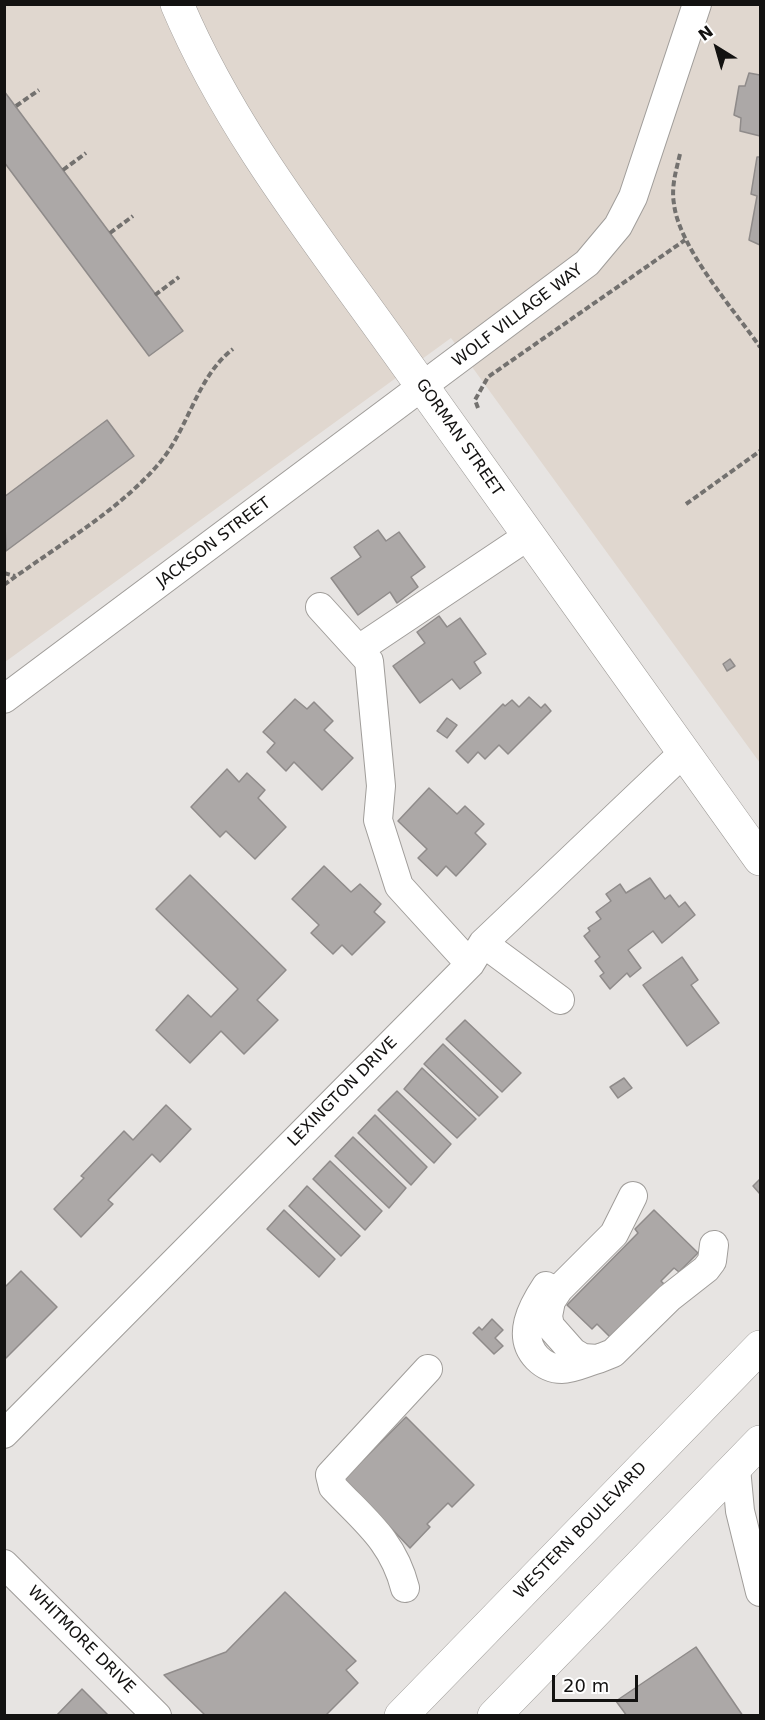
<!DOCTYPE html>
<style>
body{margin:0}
#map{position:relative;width:765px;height:1720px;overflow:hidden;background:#e7e4e2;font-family:"DejaVu Sans",sans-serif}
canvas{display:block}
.frame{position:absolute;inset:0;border:6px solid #131211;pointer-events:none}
.north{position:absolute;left:687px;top:18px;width:60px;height:60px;-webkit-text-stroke:4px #fff;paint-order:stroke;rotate:323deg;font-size:16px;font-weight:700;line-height:24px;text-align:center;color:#131211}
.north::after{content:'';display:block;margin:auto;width:21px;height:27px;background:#131211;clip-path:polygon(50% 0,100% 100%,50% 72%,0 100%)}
.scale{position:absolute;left:552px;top:1675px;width:86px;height:27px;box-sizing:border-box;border:3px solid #131211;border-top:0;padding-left:8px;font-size:18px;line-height:21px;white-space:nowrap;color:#131211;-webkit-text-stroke:4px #fff;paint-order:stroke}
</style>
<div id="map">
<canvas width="765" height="1720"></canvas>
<div class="frame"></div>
<div class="north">N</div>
<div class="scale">20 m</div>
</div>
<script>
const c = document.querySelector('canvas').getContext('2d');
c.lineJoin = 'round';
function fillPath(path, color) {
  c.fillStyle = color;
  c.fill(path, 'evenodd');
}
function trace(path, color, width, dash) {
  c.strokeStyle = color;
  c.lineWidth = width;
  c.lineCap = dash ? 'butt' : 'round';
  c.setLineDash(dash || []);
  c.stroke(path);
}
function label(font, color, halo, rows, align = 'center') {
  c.font = font + ' "DejaVu Sans",sans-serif';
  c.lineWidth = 4.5;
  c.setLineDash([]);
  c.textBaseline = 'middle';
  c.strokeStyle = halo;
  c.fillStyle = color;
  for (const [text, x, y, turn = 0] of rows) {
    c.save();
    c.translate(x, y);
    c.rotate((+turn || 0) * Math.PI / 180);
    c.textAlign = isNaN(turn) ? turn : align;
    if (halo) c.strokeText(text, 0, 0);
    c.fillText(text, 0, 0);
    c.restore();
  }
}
fillPath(new Path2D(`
 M5 5H760V763L451 338 5 662Z`), '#e0d7cf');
const building = new Path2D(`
 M749 73 760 75V136L740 131 741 118 734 115 739 86H745Z
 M4 91 183 331 149 356 4 162Z
 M757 157H760V245L749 240 757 196 751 194Z
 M107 420 134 456 6 551 4 497Z
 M378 530 386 541 399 532 425 567 411 577 418 587 397 603 390 592 358 615 331 578 361 557 354 547Z
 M439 616 447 627 460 618 486 654 474 662 481 673 460 689 452 679 420 703 393 666 425 643 417 632Z
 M730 659 735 666 727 671 723 664Z
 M529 697 541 708 545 704 551 711 508 754 499 745 485 759 478 752 468 763 456 751 503 704 505 706 512 700 519 707Z
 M295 699 307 709 314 702 333 721 324 730 353 758 322 790 294 762 286 771 267 752 275 743 263 732Z
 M447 718 457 725 447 738 437 731Z
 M227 769 239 782 247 773 265 790 258 798 286 827 255 859 226 831 220 837 191 807Z
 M429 788 457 814 465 806 484 824 475 833 486 844 456 876 446 866 437 876 418 858 427 849 398 821Z
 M324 866 351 892 360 884 381 904 374 912 385 922 352 955 342 945 333 954 311 933 319 925 292 899Z
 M190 875 286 970 257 1000 278 1020 244 1054 221 1031 190 1063 156 1030 188 995 211 1017 238 989 156 909Z
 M650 878 665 899 670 895 679 907 685 902 695 915 662 943 653 931 628 950 641 968 630 977 627 973 610 989 600 976 604 973 595 961 600 957 584 936 590 931 588 928 601 919 596 912 611 901 606 894 620 884 626 893Z
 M682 957 698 980 691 985 719 1023 687 1046 643 985Z
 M465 1020 521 1073 502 1092 446 1039Z
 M443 1044 498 1097 479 1116 424 1064Z
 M422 1068 476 1119 457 1138 404 1089Z
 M624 1078 632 1088 618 1098 610 1087Z
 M397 1091 451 1144 434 1163 378 1110Z
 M166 1105 191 1129 160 1162 152 1154 108 1200 113 1204 81 1237 54 1209 84 1178 81 1176 124 1131 133 1140Z
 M375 1115 427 1167 411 1185 358 1133Z
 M353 1137 406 1188 389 1208 335 1156Z
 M330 1161 382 1211 365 1230 313 1179Z
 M760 1179V1194L753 1186Z
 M307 1186 360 1236 341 1256 289 1206Z
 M284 1210 335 1259 319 1277 267 1229Z
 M654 1210 698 1253 679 1272 674 1268 661 1281 668 1288 615 1342 597 1324 592 1329 567 1305 638 1233 635 1229Z
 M21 1271 57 1307 4 1360 5 1287Z
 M492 1319 503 1330 495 1338 503 1346 494 1354 473 1333 479 1327 482 1330Z
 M406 1417 474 1485 452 1507 448 1503 427 1524 430 1527 410 1548 344 1479Z
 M285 1592 356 1661 346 1670 358 1683 325 1716H206L164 1675 226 1652Z
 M696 1647 743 1716H627L616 1701Z
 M82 1689 109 1716H56Z`);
fillPath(building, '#aca8a7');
trace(building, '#8f8b8a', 1.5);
const minor = new Path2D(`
 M320 607 369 661 381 786 378 820 399 886 470 964
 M359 649 528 536
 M4 699 587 263 618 226 633 197 697 4
 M483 943 560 1000
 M633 1196 614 1234 559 1289 551 1301 548 1316 550 1326 573 1352 583 1358 598 1359 613 1353 669 1298 706 1269 712 1261 714 1245
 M546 1286C532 1307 516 1336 537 1358 543 1364 552 1369 562 1369 573 1369 587 1362 598 1359
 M4 1434 470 964 483 943 684 752
 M736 1468 740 1511 760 1592
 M4 1564 157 1716
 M405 1588C393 1541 365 1521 333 1487L330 1475 428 1369`);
const major = new Path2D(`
 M177 4C230 130 318 240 397 351 518 520 639 690 760 859
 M401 1716 760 1347
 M494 1716 760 1442`);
trace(minor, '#a09d9a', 30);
trace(major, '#a09d9a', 34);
trace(new Path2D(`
 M16 106 39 90
 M680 154C676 171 671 187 674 204 679 248 735 311 760 347
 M63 170 86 153
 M110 233 133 216
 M155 295 179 277
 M478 408 475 400 488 377 685 240
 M686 504 760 451
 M4 573 15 576
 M4 585C55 547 114 514 156 467 189 431 195 378 233 349`), '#73716f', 4, [6, 3]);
trace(minor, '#fff', 28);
trace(major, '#fff', 33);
label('16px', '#131211', '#fff', [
 ["WOLF VILLAGE WAY",518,316,-37],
 ["GORMAN STREET",459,438,55],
 ["JACKSON STREET",214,543,-37],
 ["LEXINGTON DRIVE",343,1092,-45],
 ["WESTERN BOULEVARD",581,1531,-46],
 ["WHITMORE DRIVE",81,1640,45]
]);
</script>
